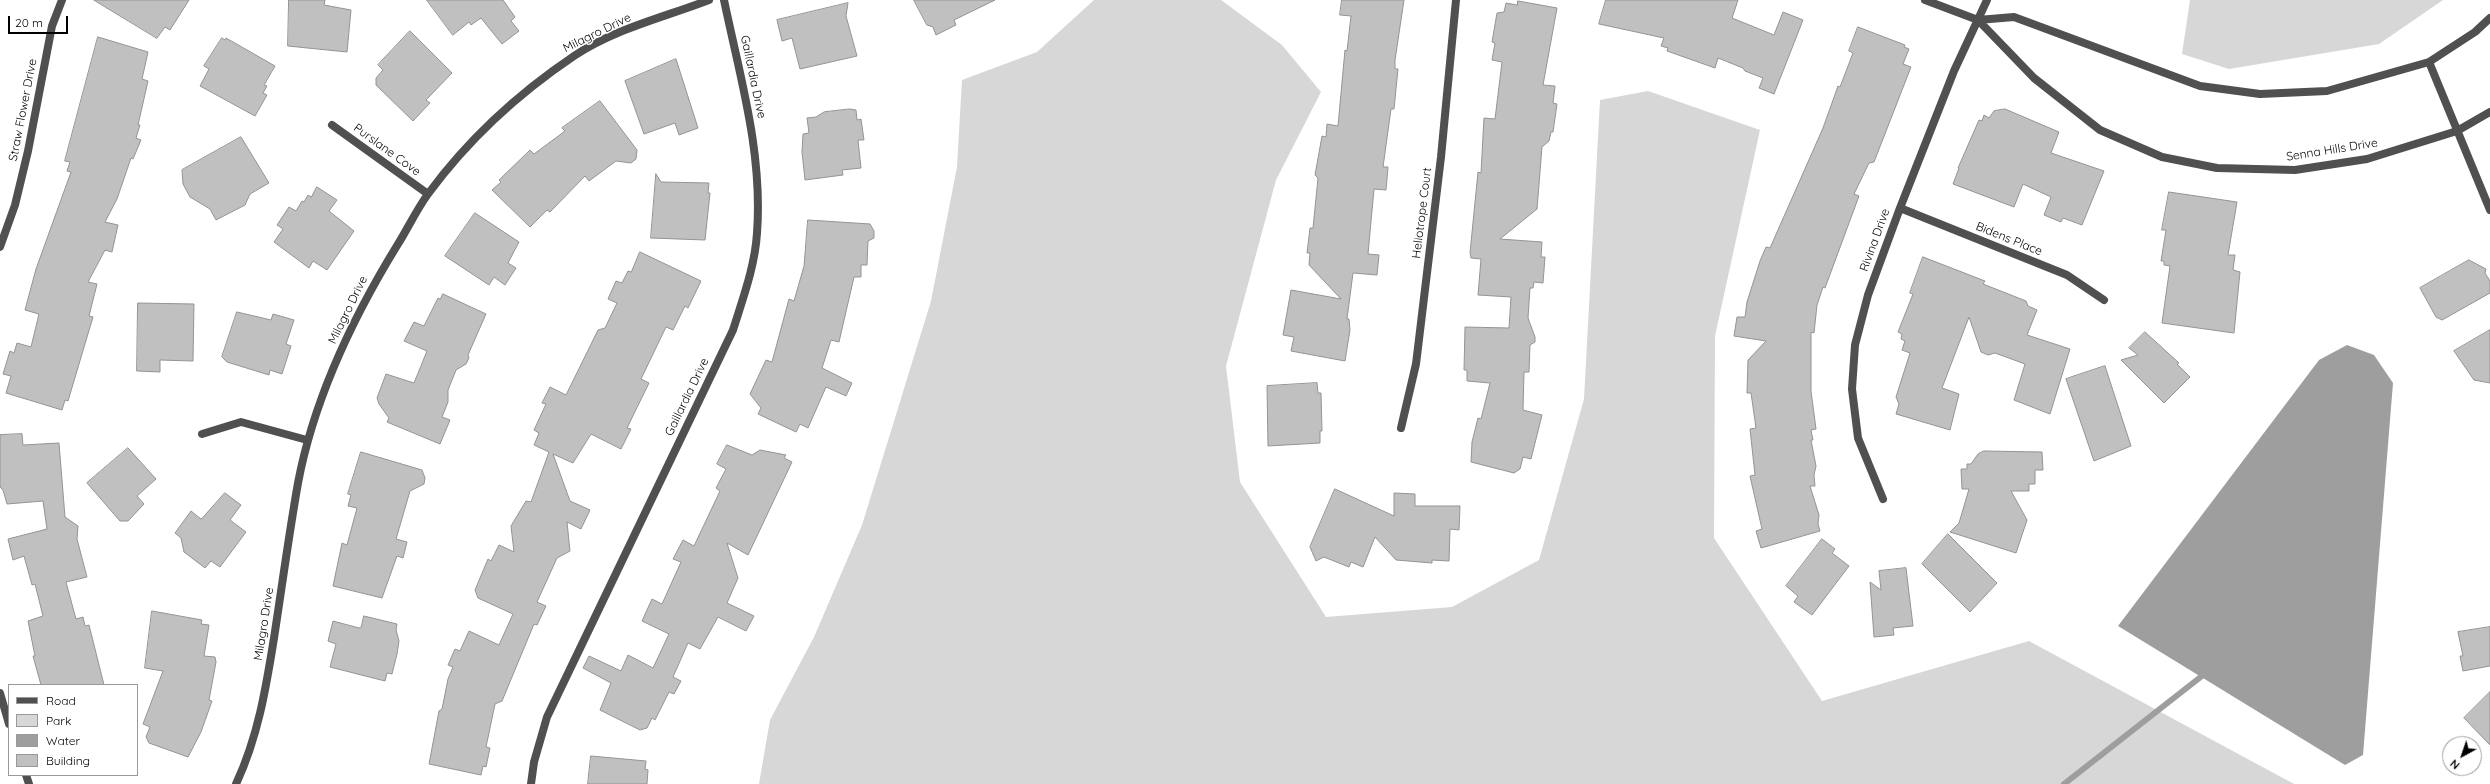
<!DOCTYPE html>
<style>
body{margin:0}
#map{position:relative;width:2490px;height:784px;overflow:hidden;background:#fff;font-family:Quicksand,sans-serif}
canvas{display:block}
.legend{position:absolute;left:8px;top:684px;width:130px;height:92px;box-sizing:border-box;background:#fff;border:1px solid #999;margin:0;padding:5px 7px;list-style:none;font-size:12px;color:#000}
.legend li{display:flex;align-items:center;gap:8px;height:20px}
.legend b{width:20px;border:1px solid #999}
.north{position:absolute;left:2442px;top:736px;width:40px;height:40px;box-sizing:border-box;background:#fff;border:1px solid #999;border-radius:50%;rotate:220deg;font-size:11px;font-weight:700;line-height:16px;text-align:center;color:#000}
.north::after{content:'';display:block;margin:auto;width:14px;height:18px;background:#000;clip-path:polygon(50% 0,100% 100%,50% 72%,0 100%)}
.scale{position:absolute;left:8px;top:16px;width:60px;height:18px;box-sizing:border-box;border:2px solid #000;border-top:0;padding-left:5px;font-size:12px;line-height:14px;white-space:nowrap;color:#000;-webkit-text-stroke:3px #fff;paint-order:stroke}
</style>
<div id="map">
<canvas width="2490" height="784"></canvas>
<ul class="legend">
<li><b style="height:5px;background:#505050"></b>Road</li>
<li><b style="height:11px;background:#d7d7d7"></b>Park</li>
<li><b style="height:11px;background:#9e9e9e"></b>Water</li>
<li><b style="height:11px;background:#c0c0c0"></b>Building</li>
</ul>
<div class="north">N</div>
<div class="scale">20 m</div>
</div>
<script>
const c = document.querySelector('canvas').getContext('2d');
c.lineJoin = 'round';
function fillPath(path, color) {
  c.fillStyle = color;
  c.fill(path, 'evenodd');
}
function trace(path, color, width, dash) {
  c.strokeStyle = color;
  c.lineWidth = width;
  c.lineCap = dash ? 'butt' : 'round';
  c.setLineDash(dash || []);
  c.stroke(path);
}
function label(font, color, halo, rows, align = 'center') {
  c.font = font + ' Quicksand,sans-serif';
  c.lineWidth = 3;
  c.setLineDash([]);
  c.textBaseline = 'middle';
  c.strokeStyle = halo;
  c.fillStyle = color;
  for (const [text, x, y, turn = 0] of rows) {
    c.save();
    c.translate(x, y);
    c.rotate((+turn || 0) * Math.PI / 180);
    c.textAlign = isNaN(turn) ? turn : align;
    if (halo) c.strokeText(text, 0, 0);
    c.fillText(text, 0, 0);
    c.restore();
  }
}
fillPath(new Path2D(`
 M1094 0H1221L1282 45 1321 92 1276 180 1226 366 1240 482 1326 617 1452 607 1539 560 1584 399 1600 100 1648 91 1760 130 1715 336 1714 538 1822 701 2029 641 2294 784H759L770 720 814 637 862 525 931 301 957 167 962 80 1037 52Z
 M2190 0H2443L2379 44 2229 69 2182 54Z`), '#d7d7d7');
fillPath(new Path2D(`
 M2347 345 2374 355 2393 383 2363 755 2345 765 2118 626 2319 360Z`), '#9e9e9e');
trace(new Path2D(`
 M2064 784 2207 672`), '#9e9e9e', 6);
const building = new Path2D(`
 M94 0H189L170 30 165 27 157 38Z
 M289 0H325L324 5 351 10 347 52 288 46Z
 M427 0H503L515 17 511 21 519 31 502 44 481 18 471 25 469 22 453 35Z
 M914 0H995L954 20 956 25 936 35 933 27 927 25Z
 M1342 0H1404L1395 60V69H1398L1394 109H1391L1383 167H1388L1386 190 1374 189 1368 254 1379 255 1377 275 1353 273 1347 319H1349L1350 330 1345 361 1291 351 1294 337 1283 335 1291 290 1341 299 1309 265 1310 253H1307L1310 228H1313L1318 178 1315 175 1322 136 1326 137 1327 124 1338 126 1345 50 1347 51 1351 16 1340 15Z
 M1606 0H1738L1732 18 1774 35 1783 12 1803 20 1774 94 1759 88 1763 78 1745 71 1743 68 1718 58 1715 68 1667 51 1668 48 1661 46 1664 38 1599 24Z
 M1518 1 1557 8 1543 85 1555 86 1553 103 1557 104 1553 132H1551L1549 141 1542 147 1537 209 1500 239 1542 242 1541 257H1545L1543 283 1534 282 1533 288H1530L1528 318 1535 337V342L1530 345 1529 372H1524L1523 410 1542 415 1531 459 1523 457 1520 469 1514 473 1471 462 1472 442 1478 418 1481 419 1490 383 1467 381V370H1464L1465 327 1509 328 1511 297 1478 295 1481 259 1471 258 1470 253 1478 172 1481 173 1484 118 1495 119 1502 62 1492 60 1495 43 1492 42 1497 13 1504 12 1506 3 1517 5Z
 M848 3 846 16 857 56 800 69 792 38 782 41 777 20Z
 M1858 27 1905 45 1904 47 1909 49 1903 64 1911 67 1874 162 1869 163 1854 194 1859 196 1825 288 1823 287 1817 305 1814 333 1811 332V391L1816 429 1811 430 1813 440H1811L1816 466 1814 475 1815 486H1810L1819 515 1818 524 1820 531 1761 548 1756 531 1762 529 1750 476 1755 475 1750 429 1756 428 1751 393H1747L1748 360 1766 341 1734 336 1737 317H1745L1747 302 1760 261 1766 247 1770 248 1823 128 1838 86 1840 87 1853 53 1849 51Z
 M410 31 452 73 426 100 430 103 413 121 376 85V78L383 70 378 65Z
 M98 37 148 52 142 79 148 81 138 125H140L136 138 141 140 133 159 131 158 117 199 105 222 118 225 112 252 105 250 88 282 97 284 89 316 93 317 68 401 65 400 62 410 6 393 11 376 3 374 10 351 14 353 17 343 31 347 39 314 25 310 36 269 71 172 67 171 70 162 65 161Z
 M222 38 225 40 226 38 275 66 264 85 267 86 263 93 267 95 255 116 200 86 209 69 204 66Z
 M676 59 698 128 679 135 675 123 644 134 625 81Z
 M600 101 637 150 636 159 631 163 616 161 589 181 585 176 550 212 547 210 530 227 492 190 501 182 499 180 530 150 534 154 565 131 562 128Z
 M850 109 856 110 857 120 861 119 864 140H858L861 168 842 170 843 175 805 180 802 152 803 134 809 133 807 118 816 117 824 112Z
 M2005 109 2059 132 2051 153 2104 171 2082 225 2063 218 2061 222 2044 215 2051 197 2023 184 2014 207 1953 184 1959 168H1958L1979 120 1982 121 1984 115 1989 118 1994 111Z
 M241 137 269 183 250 194 245 205 216 220 210 209 190 197 183 184 182 170Z
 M656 174 661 182 709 183 708 193H710L705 240 651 238Z
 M317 187 337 200 329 211 354 231 327 270 313 261 309 268 274 242 283 229 277 225 289 207 296 211 302 201 304 202 308 195 311 197Z
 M2169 192 2237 202 2228 255H2235L2233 270 2240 272 2234 333 2162 323 2170 266 2164 265V261H2161L2166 230H2162Z
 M475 213 519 242 508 263 516 268 505 285 494 277 489 285 445 256Z
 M808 220 870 224 874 231V238L868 241 867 265H861V277H854L839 342 831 340 822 368 852 383 846 396 826 387 808 428 800 424 796 432 758 414 761 408 750 394 766 360 772 362 789 299 794 301 804 266Z
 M640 252 701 281 688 308 685 306 673 330 666 327 641 379 649 383 627 428 631 429 621 449 591 434 573 463 553 454 570 501 590 510 581 529 567 522 570 551 557 558 537 602 546 606 537 625 534 624 502 701 495 704 486 747 490 748 486 767 483 766 481 775 429 764 439 711 442 709 448 679 453 667 448 665 455 649 460 651 469 631 499 645 513 614 478 598 475 590 488 559 491 561 499 545 514 552 511 526 526 501 531 502 549 452 534 445 539 433 534 430 546 404 542 403 550 387 566 395 598 330 605 328 617 303 608 299 616 281 622 283 628 271 631 272Z
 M1923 257 1985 281 1983 284 2026 301 2028 306 2037 310 2027 335 2070 349 2050 414 2014 400 2025 364 1995 353 1988 355 1981 352 1969 317 1942 388 1959 394 1950 430 1896 414 1899 404 1896 397 1910 353 1902 350 1905 341 1901 339 1902 334 1898 332 1913 294 1910 293Z
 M2469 260 2486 269 2485 273 2490 281V293L2442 320 2436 317 2420 288Z
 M443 294 486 314 468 355 469 358 466 364 456 370 448 390V402L442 417 450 420 440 444 387 422 389 418 379 404 377 398 386 374 414 383 427 351 404 341 414 322 424 326 438 298 440 299Z
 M138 303 194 304 193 361 160 360V372L137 371Z
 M237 312 271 320 273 314 294 320 286 344 291 346 282 374 270 370 269 375 227 362 222 357Z
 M2490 330V383L2474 380 2454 351Z
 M2145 332 2179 363 2177 364 2190 377 2164 403 2121 360 2138 355 2129 348Z
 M2105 366 2131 446 2094 461 2066 379Z
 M1317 383 1318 393H1321L1322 431H1320V443L1268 446 1267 386Z
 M22 434 23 445 59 443 65 517 78 526 77 539 87 577 66 582 76 619 83 617 85 626 89 625 104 685H41L33 656H35L28 621 43 616 35 584 32 585 24 556 13 560 8 539 47 529 43 501 7 504 3 490 0 487V435Z
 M727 445 752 455 760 450 786 455 784 458 792 462 748 555 727 543 738 578 727 603 754 616 746 631 718 617 700 649 688 643 673 677 681 681 674 694 669 692 655 720 652 718 647 728 640 730 600 710 611 683 583 668 589 656 621 671 628 655 653 668 669 634 642 621 652 599 662 604 681 562 673 559 683 540 694 546 720 491 716 488 726 469 717 464Z
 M128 448 156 479 137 496 144 504 128 521H120L87 483Z
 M1984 451 2042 452 2043 470H2035V484H2029V491H2011L2027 520 2016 553 1950 532 1959 523 1969 489H1962L1961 469H1967V464H1971L1978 454Z
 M361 452 422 470 425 478 424 484 410 491 396 539 407 542 403 558 397 556 382 598 333 586 342 543 347 545 357 508 348 506 351 495 348 494Z
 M1335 489 1394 516V493L1415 494V506H1460L1459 530 1450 529 1449 561 1432 560V563L1396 560 1375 537 1363 567 1351 562 1349 567 1324 557 1316 561 1310 547Z
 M225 493 241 505 230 520 246 532 220 567 211 561 205 568 184 552 181 538 175 533 191 511 201 519Z
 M1948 534 1997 583 1970 612 1922 564Z
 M1822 539 1835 549 1832 553 1849 566 1812 615 1794 602 1798 596 1786 586Z
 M1906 568 1913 626 1893 628 1894 635 1874 637 1870 582 1881 590 1879 571Z
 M152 611 202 620 201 624 209 625 204 656 215 657 216 662 209 700 212 701 201 732 188 757 149 743 146 737 150 727 143 724 163 671 145 668Z
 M364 616 397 624 396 630 399 641 397 654 392 674 387 673 385 681 330 667 336 644 328 641 333 621 359 628 361 627Z
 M2490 627V666L2463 671 2460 656H2463L2458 632Z
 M2490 692V745L2464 718Z
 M591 756 646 761 645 769 648 770 647 784H588Z`);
fillPath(building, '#c0c0c0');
trace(building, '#949494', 1);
trace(new Path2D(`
 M1925 0 1978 20 2034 78 2100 130 2162 157 2217 168 2295 170 2367 159 2457 131 2490 112
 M1978 20 2014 17 2200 86 2260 94 2327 91 2429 62 2475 32 2490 18
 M2429 62 2490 210
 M332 125 428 194
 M1900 208 2067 275 2104 300
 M0 247 15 205 28 151 52 26 62 0
 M1401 428 1416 364 1441 157 1456 0
 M202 434 241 422 307 440
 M1883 499 1858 438 1852 389 1855 345 1868 295 1900 208 1954 71 1987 0
 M0 693 9 724
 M26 775 29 784
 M236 784C258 737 266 688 274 638 282 586 289 534 298 483 314 398 353 317 398 244 408 228 417 209 428 194 467 141 519 93 574 56 614 29 665 17 709 0
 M531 784 534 762 547 717 733 330C743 298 755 266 757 233 763 153 740 77 724 0`), '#505050', 8);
label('12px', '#000', '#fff', [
 ["Milagro Drive",597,33,-26],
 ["Gaillardia Drive",753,77,78],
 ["Straw Flower Drive",23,110,-79],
 ["Purslane Cove",387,150,36],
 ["Senna Hills Drive",2332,150,-9],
 ["Heliotrope Court",1422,213,-83],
 ["Bidens Place",2009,239,22],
 ["Rivina Drive",1875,240,-70],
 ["Milagro Drive",348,310,-64],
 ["Gaillardia Drive",687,397,-64],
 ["Milagro Drive",264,624,-81]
]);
</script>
